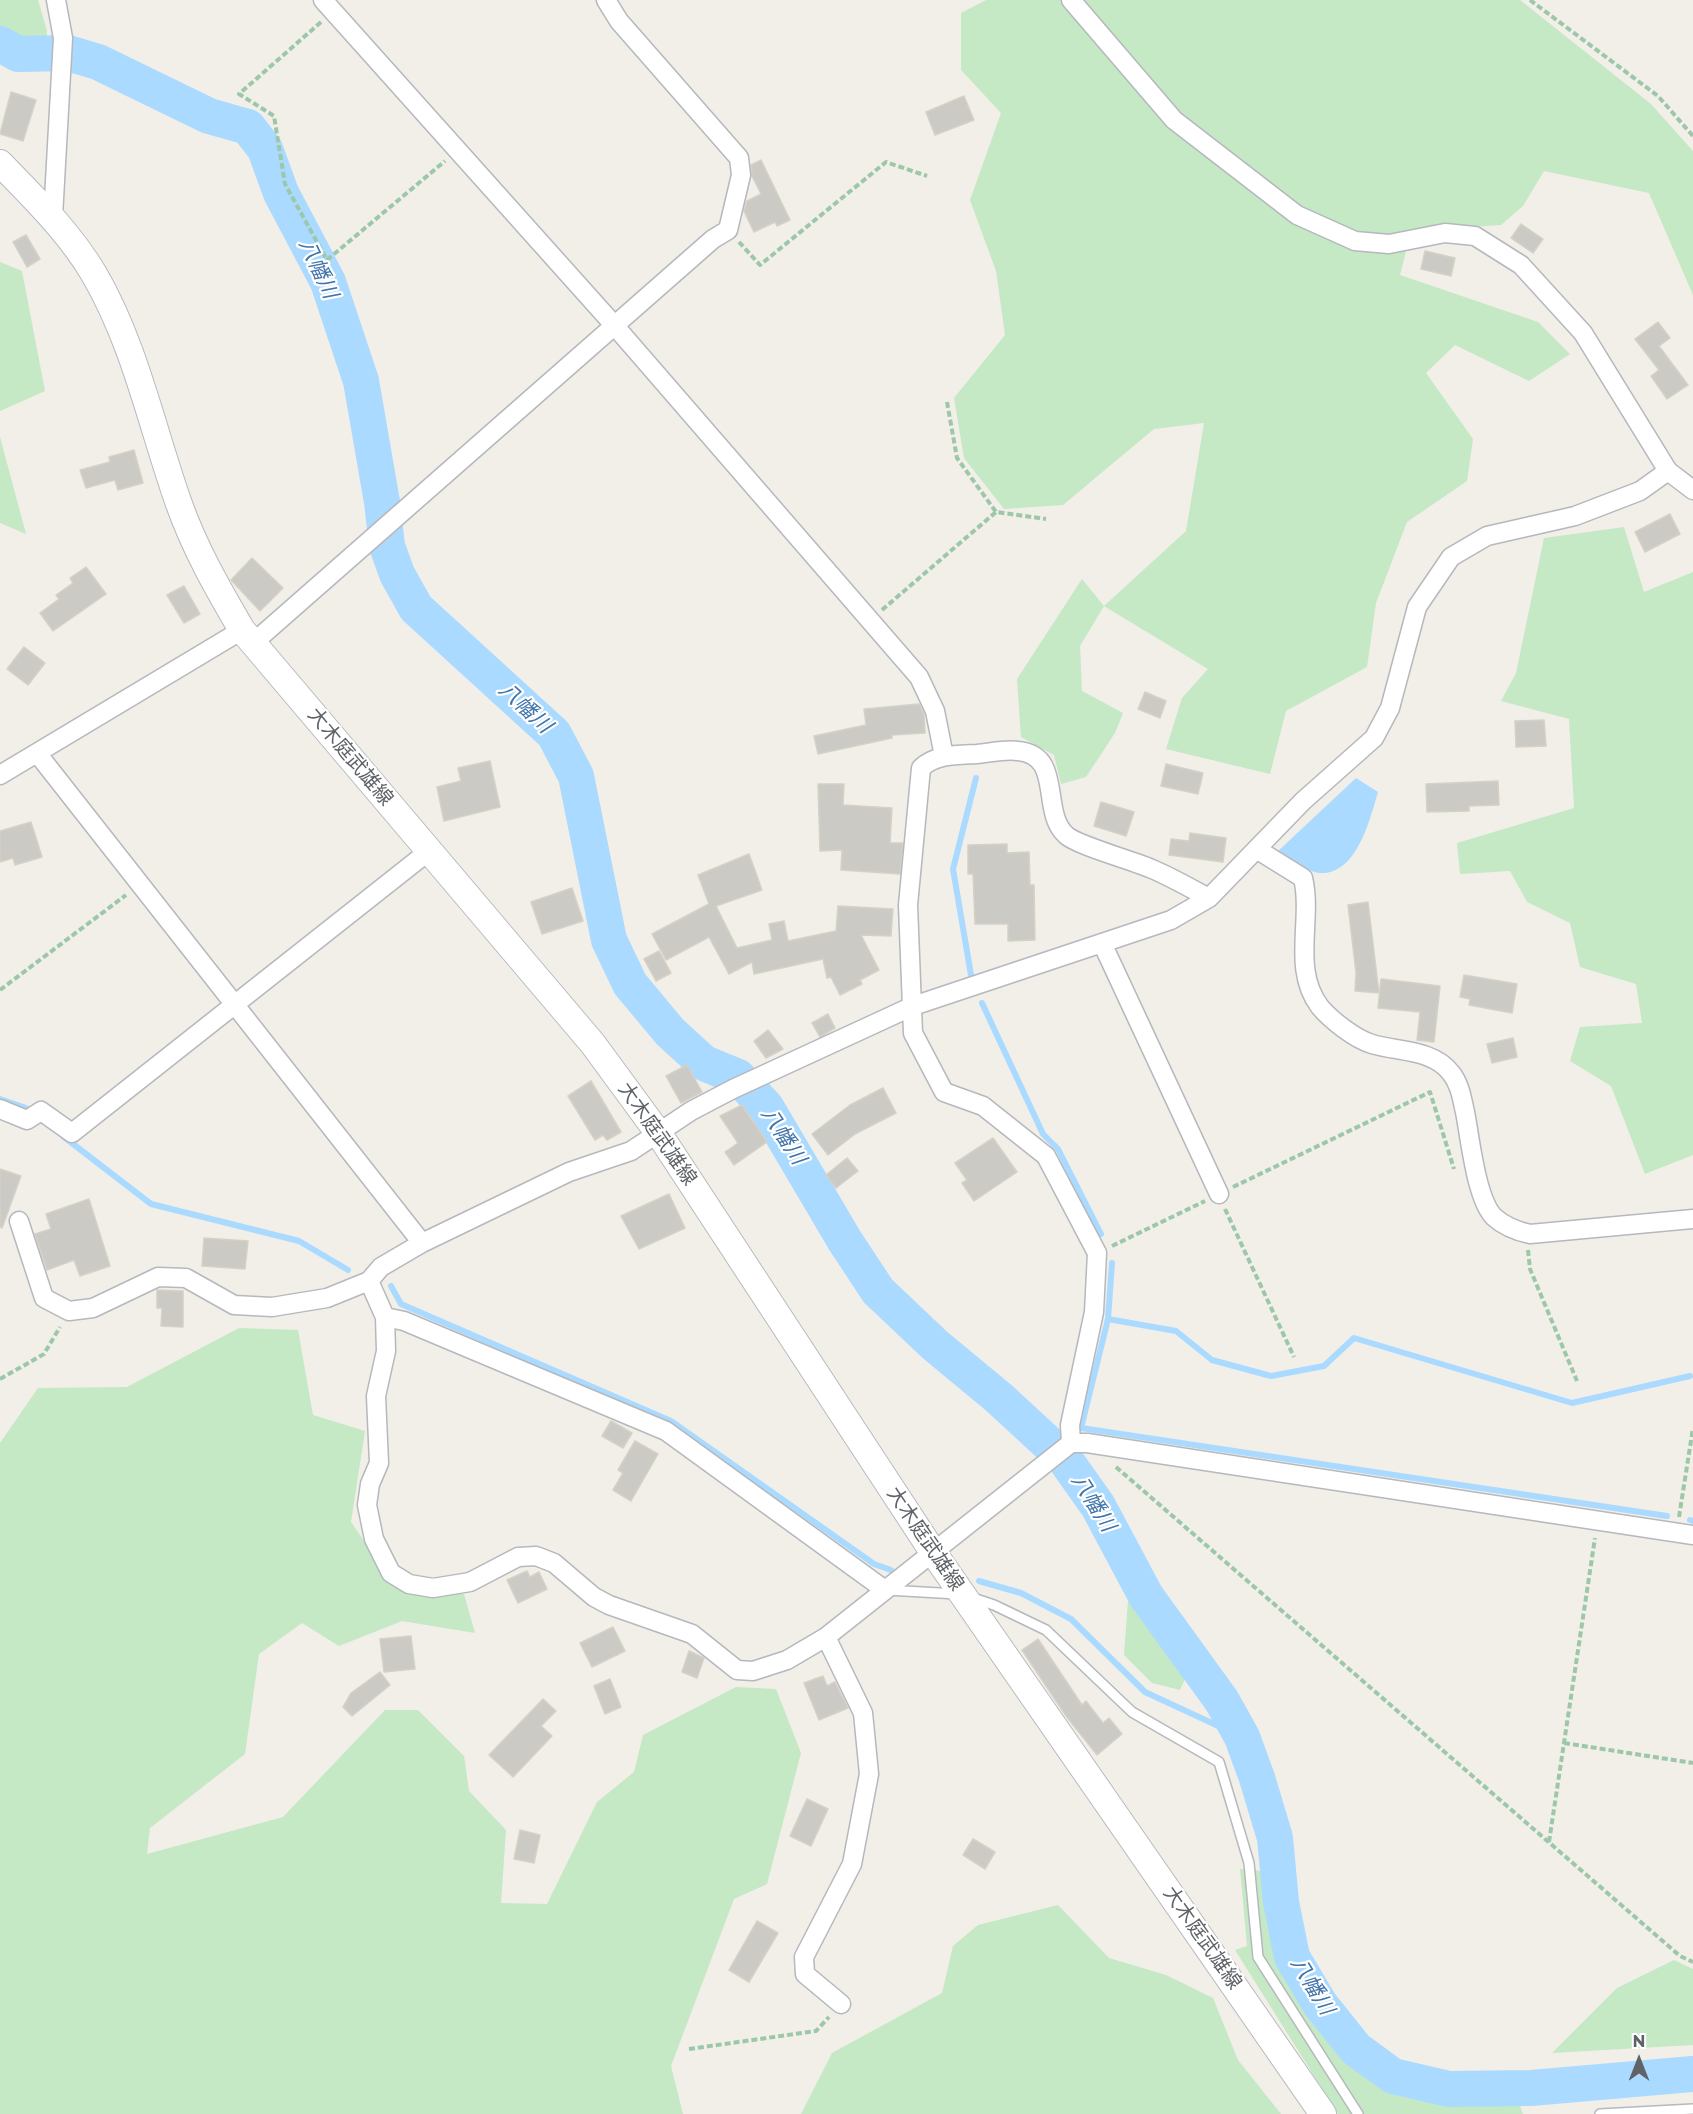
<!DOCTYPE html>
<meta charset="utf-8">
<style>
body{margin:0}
#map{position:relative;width:1693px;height:2114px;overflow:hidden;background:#f1efe8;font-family:Montserrat,sans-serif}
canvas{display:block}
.north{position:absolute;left:1609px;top:2030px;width:60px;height:60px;-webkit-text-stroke:4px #fff;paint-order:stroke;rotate:0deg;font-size:16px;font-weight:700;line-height:24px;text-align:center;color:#5f6368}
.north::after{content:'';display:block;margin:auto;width:21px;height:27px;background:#5f6368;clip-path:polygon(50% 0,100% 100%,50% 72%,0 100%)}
</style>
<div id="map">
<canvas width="1693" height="2114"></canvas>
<div class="north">N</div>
</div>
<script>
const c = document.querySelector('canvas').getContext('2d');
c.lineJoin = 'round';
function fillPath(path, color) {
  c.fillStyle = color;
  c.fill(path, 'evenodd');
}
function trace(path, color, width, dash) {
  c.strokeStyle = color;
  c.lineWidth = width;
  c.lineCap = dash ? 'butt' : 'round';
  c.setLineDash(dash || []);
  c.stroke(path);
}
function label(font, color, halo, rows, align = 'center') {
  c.font = font + ' Montserrat,"Noto Sans JP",sans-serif';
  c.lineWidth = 4.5;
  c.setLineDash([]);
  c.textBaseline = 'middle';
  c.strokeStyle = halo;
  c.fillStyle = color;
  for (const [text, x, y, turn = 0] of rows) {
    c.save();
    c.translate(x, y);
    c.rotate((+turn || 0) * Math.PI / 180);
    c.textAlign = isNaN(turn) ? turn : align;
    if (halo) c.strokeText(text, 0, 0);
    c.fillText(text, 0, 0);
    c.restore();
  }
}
fillPath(new Path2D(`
 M0 0H38L47 31 43 69H13L0 57Z
 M986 0H1520L1651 104 1693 151V295L1649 193 1544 171 1523 206 1501 225 1411 231 1400 275 1538 322 1570 354 1529 381 1455 345 1426 373 1473 439 1467 481 1407 522 1376 603 1367 667 1286 711 1270 774 1166 749 1182 698 1208 669 1104 606 1080 646 1082 691 1123 713 1115 733 1086 777 1061 784 1054 755 1021 737 1017 679 1082 579 1104 606 1186 531 1204 423 1154 429 1063 505 1004 509 964 458 954 398 1005 335 996 271 970 200 1001 113 961 70V13Z
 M0 262 22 271 45 391 0 411Z
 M0 437 26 534 0 523Z
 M1624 527 1644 592 1693 572V1155L1645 1174 1611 1086 1570 1061 1580 1027 1642 1023 1636 984 1580 967 1570 923 1527 902 1510 871 1460 874 1457 843 1574 808 1569 719 1501 701 1516 673 1544 538Z
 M239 1328 298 1330 313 1415 365 1431 351 1522 395 1586 464 1594 475 1633 402 1621 339 1646 302 1623 259 1654 245 1754 150 1828 147 1854 283 1817 385 1710H418L464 1756 469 1791 506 1830 501 1903 547 1904 597 1802 634 1772 643 1735 736 1687 776 1689 801 1753 767 1884 734 1899 671 2066 683 2114H0V1443L38 1388 127 1387Z
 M1128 1601 1185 1679 1180 1690 1152 1683 1124 1655Z
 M1240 1869 1263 1871 1269 1933 1285 1977 1360 2074 1404 2097 1451 2103 1518 2101 1523 2114H1338L1235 1950 1247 1946Z
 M1058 1905 1109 1958 1166 1975 1213 1998 1238 2060 1281 2114H801L832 2053 942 1993 953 1946 978 1925Z
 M1674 1960 1693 1969V2045L1552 2053 1617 1988Z`), '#c5e8c5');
fillPath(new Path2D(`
 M1356 778 1378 792C1370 819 1357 875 1320 873 1307 872 1289 858 1277 852Z`), '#aadaff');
trace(new Path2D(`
 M971 975 953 869 976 778
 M982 1003 1043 1134 1058 1149 1101 1234
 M0 1099 26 1108
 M64 1137 151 1204 299 1241 348 1270
 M1112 1263 1108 1319 1081 1428 1667 1516
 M391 1286 401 1304 671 1421 874 1564 891 1570
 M1108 1319 1176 1331 1212 1360 1271 1376 1324 1366 1354 1338 1572 1403 1690 1376
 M1690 1520 1693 1521
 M979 1581 1021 1593 1071 1619 1145 1692 1242 1737`), '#aadaff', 6);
trace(new Path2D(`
 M0 44 18 54 68 53 98 62 209 116 248 127 265 149 281 193 328 282 361 381 382 502 387 546 397 574 416 608 554 734 576 776 609 940 630 984 670 1032 704 1063 738 1077 766 1107 845 1241 878 1291 935 1345 999 1398 1064 1458 1098 1506 1146 1596 1222 1701 1242 1737 1257 1778 1275 1838 1281 1902 1292 1957 1320 2004 1356 2049 1393 2076 1449 2089 1531 2088 1693 2074`), '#aadaff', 36);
const building = new Path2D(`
 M11 92 36 100 23 141 0 134Z
 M964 96 974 120 935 135 926 112Z
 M761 160 790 220 777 226 775 222 754 232 744 211 747 201 761 194 752 176 751 165Z
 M1521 224 1543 239 1533 253 1511 238Z
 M26 235 40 259 27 267 13 242Z
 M1425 251 1455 258 1451 276 1421 269Z
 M1658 322 1670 338 1659 346 1688 385 1667 399 1651 376 1659 370 1635 339Z
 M134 450 143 483 118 490 115 480 86 488 80 470 110 462 109 457Z
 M1670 514 1680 534 1645 552 1635 532Z
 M252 558 283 588 260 611 231 580Z
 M86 567 106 594 53 631 40 613 59 599 56 595 73 583 70 578Z
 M184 586 200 614 184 623 167 595Z
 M24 647 45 663 28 685 7 669Z
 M1145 692 1166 701 1160 718 1138 709Z
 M919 704 924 714 925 733 892 735V738L818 754 814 736 866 725 864 709Z
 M1544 720 1546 746 1516 747 1515 721Z
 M490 761 500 807 444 821 437 787 461 781 458 768Z
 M1166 764 1203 773 1198 794 1161 786Z
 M1498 781 1499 805 1469 806V811L1427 812 1426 784Z
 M818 784H844L843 805 892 808 890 843H903L900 874 841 870 842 850 820 851Z
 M1101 802 1134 812 1126 836 1094 826Z
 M31 822 42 857 15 865 13 858 0 862V831Z
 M1190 833 1226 838 1223 862 1169 855 1171 839 1189 841Z
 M1007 844V853L1029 852 1030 885H1034L1035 940 1008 941V924H975L973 874H968V845Z
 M749 854 762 890 716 906 737 948 772 940 769 924 784 921 788 941 836 931 838 906 893 909 891 936 861 935 879 970 860 980 862 984 840 995 831 977 827 978 823 959 754 974 752 962 729 974 709 937 666 960 652 934 709 904 698 875Z
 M572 888 583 921 542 934 531 902Z
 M1368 902 1379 993 1355 991 1356 973 1348 905Z
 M659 951 671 973 656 981 644 959Z
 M1464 975 1517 984 1512 1013 1469 1005 1470 999 1460 997Z
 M1381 979 1440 986 1434 1042 1417 1040 1420 1012 1378 1008Z
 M828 1014 835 1028 820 1037 812 1023Z
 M768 1030 783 1049 766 1058 754 1041Z
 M1513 1038 1517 1057 1492 1063 1487 1044Z
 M687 1065 702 1092 681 1103 666 1076Z
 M591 1081 621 1132 607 1140 603 1135 595 1140 568 1096Z
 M883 1088 896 1113 855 1134 828 1155 812 1134 850 1105Z
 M742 1105 767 1142 734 1165 725 1152 738 1143 720 1116Z
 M993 1138 1017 1172 974 1201 962 1183 967 1180 955 1163Z
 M847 1158 858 1171 836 1188 826 1175Z
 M0 1169 21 1176 2 1228 0 1227Z
 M669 1194 685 1228 639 1249 621 1216Z
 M89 1199 110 1266 80 1276 74 1260 47 1270 35 1234 51 1229 46 1214Z
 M204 1238 248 1241 245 1269 202 1266Z
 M157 1290 183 1291V1327L161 1326 162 1308H157Z
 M611 1421 632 1433 623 1448 602 1436Z
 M635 1441 658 1454 631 1501 613 1490 623 1473 618 1470Z
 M527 1571 530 1577 539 1572 547 1589 518 1603 507 1580Z
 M613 1627 625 1651 592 1667 580 1643Z
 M411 1636 415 1669 384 1672 380 1639Z
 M1038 1639 1082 1705 1086 1701 1103 1723 1109 1718 1122 1734 1097 1755 1066 1716 1022 1650Z
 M689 1651 704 1658 697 1678 682 1672Z
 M380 1672 390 1685 352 1716 343 1707 351 1693Z
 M823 1676 827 1686 835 1682 848 1708 819 1720 804 1683Z
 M610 1679 621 1707 605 1714 594 1686Z
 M543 1699 556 1711 541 1726 552 1736 513 1777 489 1755Z
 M807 1799 828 1809 811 1846 790 1836Z
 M520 1830 540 1835 534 1863 514 1859Z
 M973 1839 995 1852 985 1869 963 1855Z
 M757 1921 778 1933 749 1982 729 1970Z`);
fillPath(building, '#cccac5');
trace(building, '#d6d1c6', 1.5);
const lane = new Path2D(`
 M887 1590 957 1594
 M973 1598 994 1605 1046 1630 1132 1712 1219 1762 1249 1863 1258 1957 1358 2114
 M1600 2114 1693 2109`);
const street = new Path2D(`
 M323 0 614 325 919 677 935 711 944 756
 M1071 0 1174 120 1297 215 1355 241 1389 244 1445 233 1475 236 1521 265 1583 333 1668 471 1693 490
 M53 217 63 38 56 0
 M253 643 713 239 728 230 741 175 739 158 619 21 606 0
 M37 753 422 1243
 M0 775 242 630
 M1258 850 1303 878C1313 920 1291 969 1320 1007 1331 1020 1355 1039 1372 1044 1398 1052 1433 1049 1451 1073 1460 1084 1462 1099 1465 1112 1470 1137 1476 1199 1494 1217 1505 1227 1516 1231 1530 1234L1693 1219
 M1102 943 1219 1194
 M0 1109 27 1120 41 1111 72 1133 429 851
 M19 1221 44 1298 69 1311 93 1308 158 1277 186 1278 234 1305 272 1307 327 1298 369 1281 381 1267 422 1243 569 1172 631 1151 691 1111 733 1089 913 1006 1171 920 1209 898 1303 801 1374 738 1390 708 1417 607 1451 557 1487 536 1575 516 1640 491 1668 471
 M369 1281 385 1317 386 1351 376 1396 379 1463 370 1484 367 1505 374 1539 391 1573 409 1584 433 1588 470 1582 518 1557 536 1556 554 1563 594 1597 609 1605 692 1634 737 1670 753 1671 787 1660 826 1637 1071 1443H1087L1693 1535
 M385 1317 404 1321 666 1431 885 1590
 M1071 1443 1070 1425 1094 1312 1097 1253 1046 1156 983 1106 944 1092 913 1033 908 905 921 768C936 754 957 755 977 754 990 753 1005 749 1018 751 1064 755 1040 812 1066 835 1076 845 1134 861 1152 869 1171 877 1190 888 1209 898
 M826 1637 863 1713 869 1774 852 1864 804 1957 805 1974 841 2004`);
const secondary = new Path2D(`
 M0 163C34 198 69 232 94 274 135 344 152 428 179 504 195 549 218 589 242 630L593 1044 659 1134 933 1552 1323 2114`);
trace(lane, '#b5b8bc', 12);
trace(street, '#b5b8bc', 21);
trace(secondary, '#b6babf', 28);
trace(new Path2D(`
 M1530 0 1658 96 1693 136
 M321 22 239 94 274 116 285 184 327 260 445 161
 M739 242 760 265 886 162 927 176
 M947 402 957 458 996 512 1046 519
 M882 610 996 512
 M0 990 126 895
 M1233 1187 1430 1092 1454 1169
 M1225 1209 1294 1357
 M1112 1246 1205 1201
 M1528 1250 1530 1269 1577 1381
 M0 1379 44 1354 60 1327
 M1116 1467 1680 1956 1693 1962
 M1679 1517 1693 1428
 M1564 1743 1693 1763
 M1549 1842 1595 1538
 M689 2049 816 2031 829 2017`), '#9cc7a9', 4, [6, 3]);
trace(lane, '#fff', 9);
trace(street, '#fff', 18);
trace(secondary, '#fff', 26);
label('20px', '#5f6368', '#fff', [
 ["大木庭武雄線",350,757,50],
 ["大木庭武雄線",657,1134,55],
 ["大木庭武雄線",925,1539,56],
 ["大木庭武雄線",1202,1938,55]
]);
label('italic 21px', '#4174aa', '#fff', [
 ["八幡川",318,269,65],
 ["八幡川",525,708,43],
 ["八幡川",783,1136,57],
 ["八幡川",1093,1503,58],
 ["八幡川",1312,1986,59]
]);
</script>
